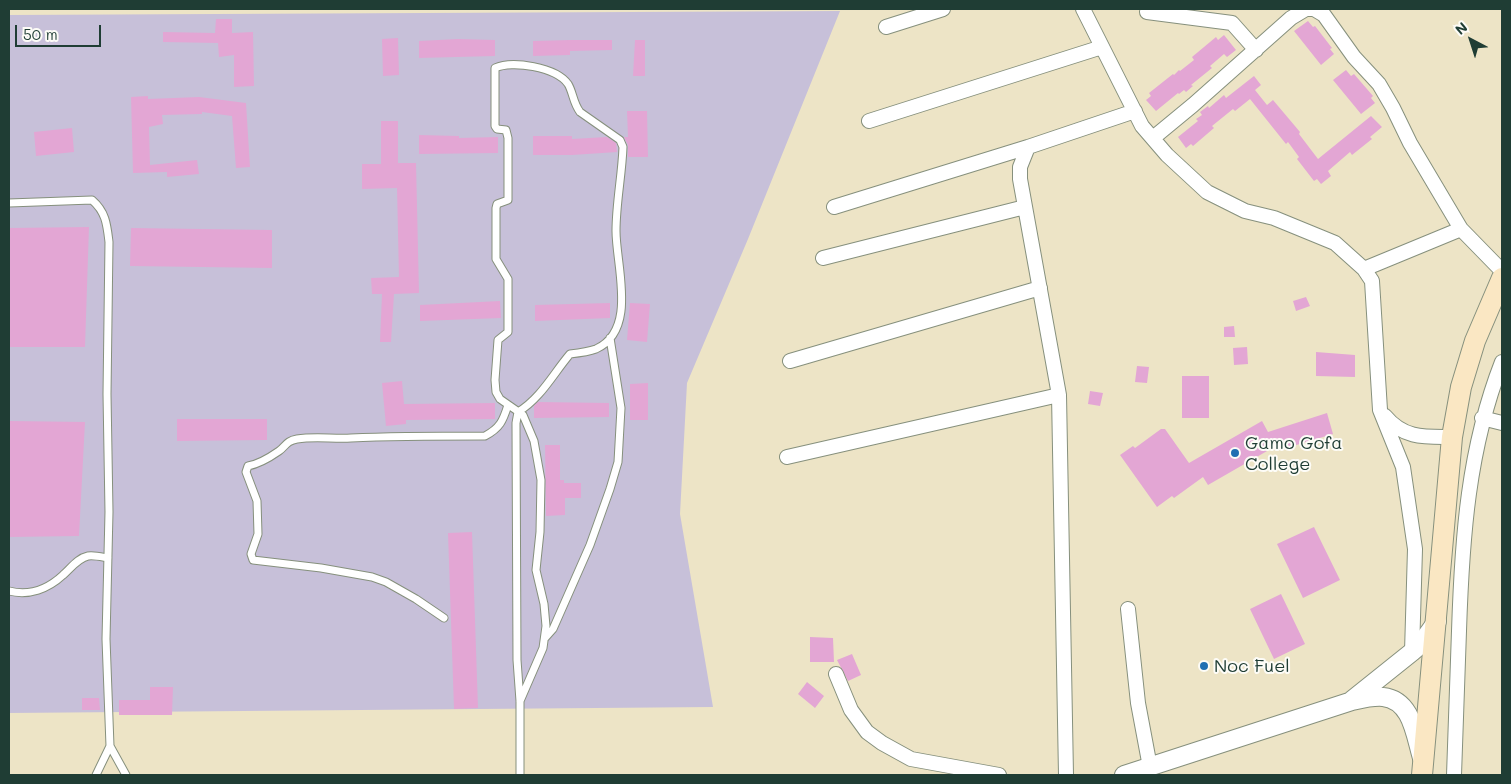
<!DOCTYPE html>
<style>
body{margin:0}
#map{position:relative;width:1511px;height:784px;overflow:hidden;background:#ede4c6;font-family:Mali,sans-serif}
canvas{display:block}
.frame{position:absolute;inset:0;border:10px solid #1f3d34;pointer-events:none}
.north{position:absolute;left:1446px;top:15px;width:50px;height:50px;-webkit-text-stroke:4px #fdfcf7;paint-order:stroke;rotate:320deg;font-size:14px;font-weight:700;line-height:20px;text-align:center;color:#1f3d34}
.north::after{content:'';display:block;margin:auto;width:18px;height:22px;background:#1f3d34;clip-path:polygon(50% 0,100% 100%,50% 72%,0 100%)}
.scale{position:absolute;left:15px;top:25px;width:86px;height:22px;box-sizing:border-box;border:2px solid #1f3d34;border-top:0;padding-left:6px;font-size:15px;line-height:18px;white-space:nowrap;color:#1f3d34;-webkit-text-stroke:4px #fdfcf7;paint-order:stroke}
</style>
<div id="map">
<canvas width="1511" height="784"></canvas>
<div class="frame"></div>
<div class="north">N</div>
<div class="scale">50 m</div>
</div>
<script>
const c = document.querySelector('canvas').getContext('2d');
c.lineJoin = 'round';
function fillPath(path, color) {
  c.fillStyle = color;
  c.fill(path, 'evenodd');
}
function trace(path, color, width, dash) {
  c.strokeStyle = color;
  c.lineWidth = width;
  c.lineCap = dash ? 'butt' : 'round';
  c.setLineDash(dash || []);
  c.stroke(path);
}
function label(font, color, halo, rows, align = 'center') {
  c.font = font + ' Mali,sans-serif';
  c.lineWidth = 4;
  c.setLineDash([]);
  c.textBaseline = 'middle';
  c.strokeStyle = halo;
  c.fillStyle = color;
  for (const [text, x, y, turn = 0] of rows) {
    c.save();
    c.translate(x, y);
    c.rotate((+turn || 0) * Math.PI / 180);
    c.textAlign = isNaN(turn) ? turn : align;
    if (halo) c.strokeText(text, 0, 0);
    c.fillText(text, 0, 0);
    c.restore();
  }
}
fillPath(new Path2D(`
 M840 11 748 239 687 383 680 514 713 707 9 713V15Z`), '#c7c0d9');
fillPath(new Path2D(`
 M216 19H232V33L253 32 254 86 234 87V55L219 57 218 43 163 42V32L215 33Z
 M1308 21 1313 27 1315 26 1332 48 1330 49 1334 54 1321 65 1294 31Z
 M1224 35 1236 50 1227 57 1224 54 1210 66 1212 68 1191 85 1193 86 1186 92 1184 90 1179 94 1178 93 1156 111 1146 100 1151 96 1149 93 1173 74 1174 75 1179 70 1180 71 1194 60 1192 57 1216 37 1218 40Z
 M398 38 399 75 383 76 382 39Z
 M458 39 495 40V56L419 58V41Z
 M570 40H612V50L570 51V55L533 56V41Z
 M635 40H645V76H633Z
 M1346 70 1351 76 1354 74 1373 96 1371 98 1375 103 1361 114 1333 80Z
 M1254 76 1261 85 1255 90 1267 105 1273 100 1300 132 1299 134 1318 159 1371 116 1382 127 1370 137 1372 139 1352 155 1350 152 1328 171 1331 176 1321 184 1317 179 1314 181 1297 159 1299 157 1288 142 1286 144 1250 99 1235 111 1233 109 1212 126 1214 128 1193 146 1191 144 1186 148 1178 137 1198 121 1196 119 1202 115 1200 112 1208 106 1209 108 1224 95 1226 98Z
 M148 96V99L199 97 246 103 250 167 236 168 232 116 202 112V114L162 115 163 124 149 127 150 165 197 160 199 174 167 177V172L133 173 131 97Z
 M627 111H647L648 157H628V145L624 137H628Z
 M381 121H398V163H416L419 293 394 294 391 342H380L382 294H372L371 278 399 277 397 188 362 189V164H381Z
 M72 128 74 152 36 156 34 132Z
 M419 135 459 136V138L498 137V153L419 154Z
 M533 136H572V139L607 137 616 143 617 152 572 155H533Z
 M89 227 85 347H9V228Z
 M131 228 272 230V268L130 266Z
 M1306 297 1310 306 1296 311 1293 301Z
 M500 301 501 318 420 321V305Z
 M610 303V318L535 321V305Z
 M630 303 650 304 647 342 627 340Z
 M1234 326 1235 337H1224V327Z
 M1247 347 1248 364 1234 365 1233 348Z
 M1316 352 1355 355V377L1316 376Z
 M1137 366 1149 367 1147 383 1135 382Z
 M1182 376H1209V418H1182Z
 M402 381 404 404 495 403V419L406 420V424L386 426 382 383Z
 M648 383V420H630V384Z
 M1090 391 1103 393 1100 406 1088 404Z
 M538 402 609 403V417L534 418V406Z
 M1327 413 1333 434 1283 449 1281 443 1208 485 1203 477 1174 498 1172 496 1157 507 1120 455 1133 446 1135 448 1161 429H1165L1189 463 1262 421 1268 432Z
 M177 419H267V440L177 441Z
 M9 421 85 422 79 536 9 537Z
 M545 445H560V480H564V483H581V498H565V515L546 516Z
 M1314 527 1340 580 1303 598 1277 544Z
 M472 532 478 708 454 709 448 533Z
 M1281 594 1305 644 1274 659 1250 609Z
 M810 637 833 638 834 662H810Z
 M852 654 861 675 848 681 837 660Z
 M807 682 824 696 815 708 798 694Z
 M150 687H173L172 715H119V700H150Z
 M82 698H99L100 710H82Z`), '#e3a6d4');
const service = new Path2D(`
 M9 203 92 200C106 212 107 225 109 242L107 394 109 512 106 639 110 746 96 775
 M518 412C541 398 553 374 570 354 579 353 588 352 596 349 638 330 616 266 616 231 616 203 622 175 623 147L620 140 580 112C573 103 573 92 568 84 556 67 512 60 495 68V126L497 129 506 130 508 138V200L497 204 496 208V259L508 279V332L498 340 495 380 496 392 500 399 523 415 534 441 541 480 540 532 536 570 544 604 546 626 543 648 520 701
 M518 412 516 423 517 660 520 701V775
 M9 591C29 596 48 589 63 575 71 568 78 558 88 556 94 555 102 557 108 558
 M444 618 416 599 386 582 372 577 321 568 253 560 251 554 258 534 257 501 246 472 248 466C259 464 269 458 279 451 286 446 286 441 297 439 315 436 332 439 351 438 395 436 440 436 485 436 500 428 503 421 508 405
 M545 638 553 629 590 545 610 489 618 462 621 408 610 338
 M110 746 126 775`);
const minor = new Path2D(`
 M1083 9 1142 126 1167 155 1207 192 1245 211 1274 218 1335 243 1364 269 1372 281 1380 410 1403 467 1415 549 1412 652
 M1147 12 1232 23 1256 50
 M886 27 943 9
 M869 121 1102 47
 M1153 138 1193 105 1291 18 1306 9H1314L1324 15 1354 57 1379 84 1393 108 1410 143 1461 229 1502 271
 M834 207 1028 147
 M823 258 1025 207
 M1364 269 1461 229
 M790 361 1040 288
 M1385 416C1404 439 1425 437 1452 437
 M1482 418 1502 423
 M787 457 1059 395
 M1128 609 1138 703 1150 767
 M836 674 851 710 867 732 882 743 911 759 999 775
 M1066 775 1059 395 1020 179V167L1028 147 1135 111
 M1454 775C1456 727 1457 679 1459 631 1462 538 1468 449 1502 362`);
const tertiary = new Path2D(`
 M1352 700 1412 652 1420 645 1437 621
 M1124 775 1352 701C1361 699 1373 696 1383 697 1412 700 1415 735 1422 758`);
const secondary = new Path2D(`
 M1422 775 1452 437 1461 387 1475 341 1502 278`);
trace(service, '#86907d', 9);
trace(minor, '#86907d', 16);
trace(tertiary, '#86907d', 20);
trace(secondary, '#86907d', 22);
trace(service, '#fff', 7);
trace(minor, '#fff', 14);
trace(tertiary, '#fff', 18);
trace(secondary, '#fae7c3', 20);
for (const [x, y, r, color] of [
 [1235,453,5,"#1f6fb2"],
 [1204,666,5,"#1f6fb2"]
]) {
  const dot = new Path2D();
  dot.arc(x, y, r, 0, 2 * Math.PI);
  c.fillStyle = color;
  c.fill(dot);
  trace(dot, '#fdfcf7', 2);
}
label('18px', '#1f3d34', '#fdfcf7', [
 ["Gamo Gofa",1245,443],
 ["College",1245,464],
 ["Noc Fuel",1214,666]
], 'left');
</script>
